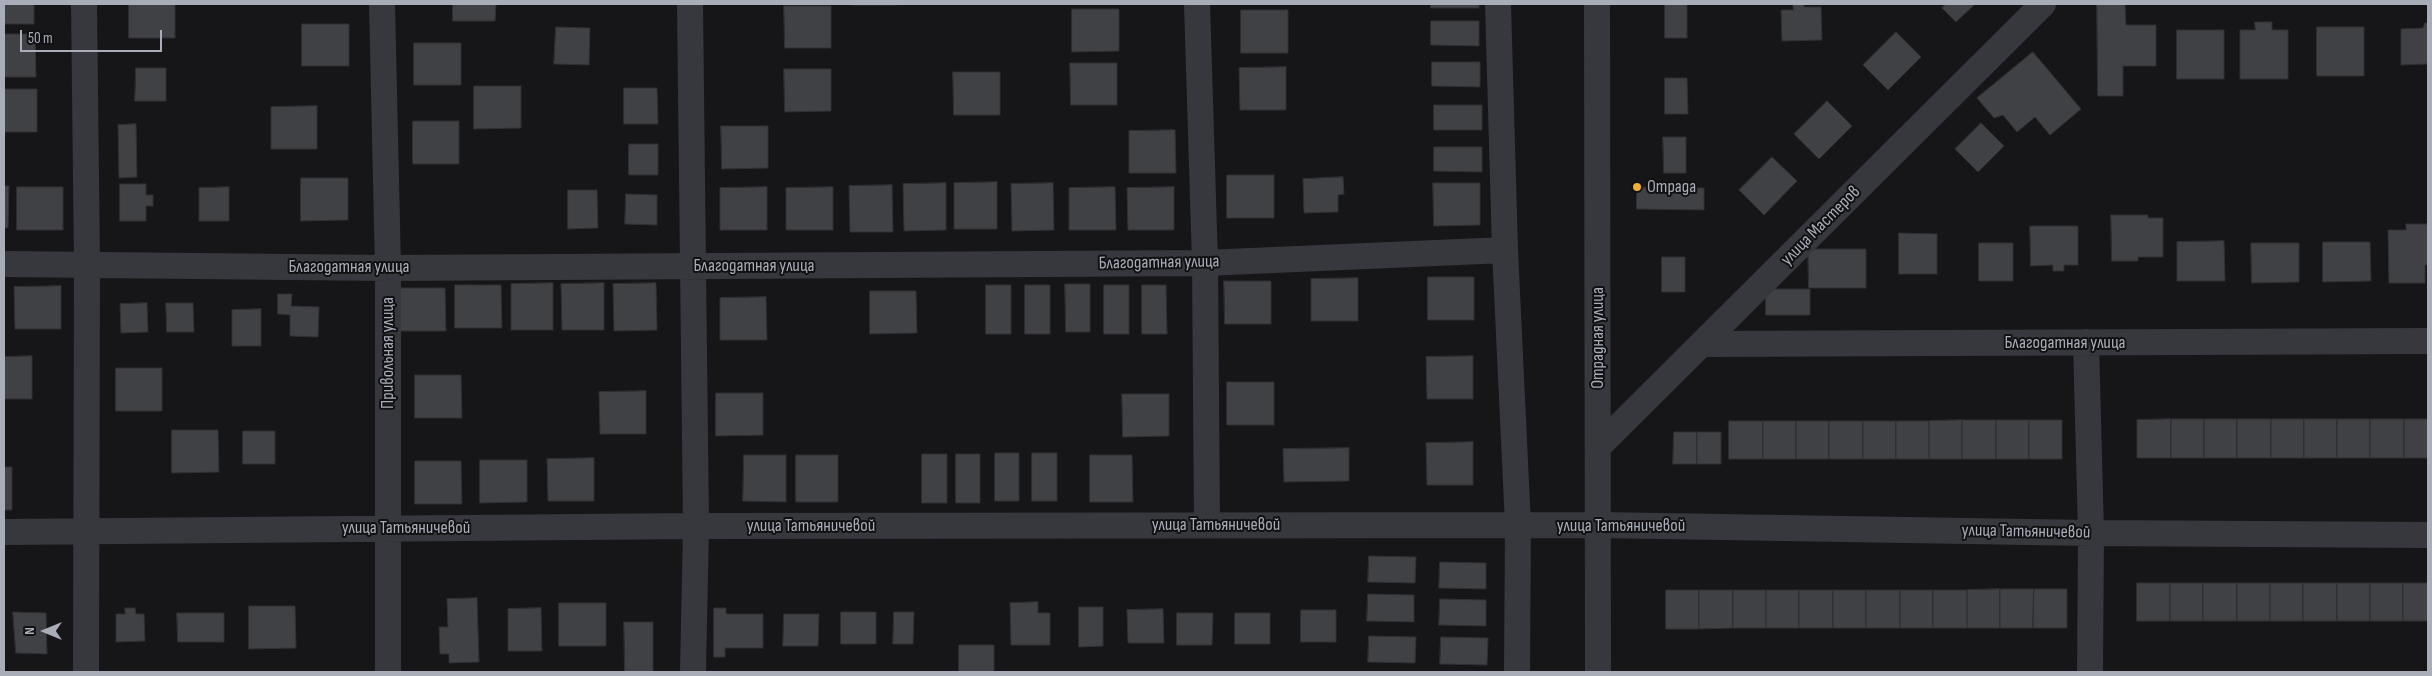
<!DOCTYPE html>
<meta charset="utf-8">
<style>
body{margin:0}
#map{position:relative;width:2432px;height:676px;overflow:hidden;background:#161618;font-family:"Sofia Sans Condensed",sans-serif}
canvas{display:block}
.frame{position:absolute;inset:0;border:5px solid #a8adb8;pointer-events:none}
.north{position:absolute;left:20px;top:606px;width:50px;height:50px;-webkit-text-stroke:4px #111113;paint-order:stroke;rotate:270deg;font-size:14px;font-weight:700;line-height:20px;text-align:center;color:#a8adb8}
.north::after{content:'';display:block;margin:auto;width:18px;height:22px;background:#a8adb8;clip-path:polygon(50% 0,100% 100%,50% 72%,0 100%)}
.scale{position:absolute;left:20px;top:30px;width:142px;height:22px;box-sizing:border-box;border:2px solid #a8adb8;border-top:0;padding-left:6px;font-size:15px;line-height:18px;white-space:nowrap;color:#a8adb8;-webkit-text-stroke:4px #111113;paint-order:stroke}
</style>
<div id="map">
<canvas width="2432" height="676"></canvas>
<div class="frame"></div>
<div class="north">N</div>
<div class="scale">50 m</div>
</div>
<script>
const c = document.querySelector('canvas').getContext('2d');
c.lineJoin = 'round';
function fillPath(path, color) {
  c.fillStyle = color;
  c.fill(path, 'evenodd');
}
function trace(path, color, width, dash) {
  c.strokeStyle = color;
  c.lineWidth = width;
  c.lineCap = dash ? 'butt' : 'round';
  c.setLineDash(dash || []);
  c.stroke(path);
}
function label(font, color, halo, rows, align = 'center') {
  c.font = font + ' "Sofia Sans Condensed",sans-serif';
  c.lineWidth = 4;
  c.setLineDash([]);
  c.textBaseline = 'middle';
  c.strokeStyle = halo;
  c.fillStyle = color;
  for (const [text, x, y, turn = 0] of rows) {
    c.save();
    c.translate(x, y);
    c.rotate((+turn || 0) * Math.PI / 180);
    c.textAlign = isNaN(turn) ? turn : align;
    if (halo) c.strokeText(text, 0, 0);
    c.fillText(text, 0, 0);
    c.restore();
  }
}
const building = new Path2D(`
 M4 4H34V24H4Z
 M129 4H175V38H129Z
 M453 4H496L495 21H453Z
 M851 4H897V5H851Z
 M1431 4H1479V8H1431Z
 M1665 4H1687V38H1665Z
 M1793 4H1804V7H1821L1822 40 1782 41 1781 10H1793Z
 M1946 4H1975L1956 22 1942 8Z
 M2097 4H2125L2126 25H2156V66H2123V96H2098Z
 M784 6H831V48H785Z
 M1072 9H1119V51L1072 52Z
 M1241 10H1288V53H1241Z
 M1431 21H1479V46L1431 45Z
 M2255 22H2272V30H2288V79H2240V30H2255Z
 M2425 23H2428V64L2401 65V29L2423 28Z
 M302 24H349V66H302Z
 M556 27 590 28 589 65 554 64Z
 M2317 27H2364V76H2317Z
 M2177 30H2224V79H2177Z
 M1896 32 1921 57 1888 90 1863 65Z
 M4 34H35L36 77H4Z
 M414 43H461V85H414Z
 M2033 52 2081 109 2050 135 2035 117 2017 132 2003 115 1994 118 1977 98Z
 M1432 62H1480V87L1432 86Z
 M1070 63H1117V105H1071Z
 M1286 67V110H1240L1239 68Z
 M136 68H166V101H135Z
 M784 69H831V111L785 112Z
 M953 72H1000V115H954Z
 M1665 78H1687L1688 114H1665Z
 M474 86H521V128L474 129Z
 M624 88H657L658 124H624Z
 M4 89H37V132H4Z
 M1827 101 1852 126 1819 159 1794 134Z
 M1434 105H1482V130H1434Z
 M317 106V149H271V107Z
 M413 121H459V164H413Z
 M1981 123 2004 146 1978 172 1955 149Z
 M136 124 137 177 119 178 118 125Z
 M721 126H768V168L722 169Z
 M1175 130 1176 173H1129V131Z
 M1663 137H1686V173H1664Z
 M629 144H658V175H629Z
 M1434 147H1482V172L1434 171Z
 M1772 157 1797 181 1764 215 1739 190Z
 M1227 175H1274V218H1227Z
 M1343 177 1344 194 1338 195V212L1304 213 1303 179Z
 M301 178H348V220L301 221Z
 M997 182V229H954V183Z
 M946 183V230L904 231 903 184Z
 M1053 183 1054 230 1012 231 1011 184Z
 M1433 183H1480V225L1434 226Z
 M120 184H146V195H153V206H146V221H120Z
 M892 185 893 232H850L849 186Z
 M4 186H9L8 228H4Z
 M17 187H63V230H17Z
 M229 187V221H199V188Z
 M767 187V230H720V188Z
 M833 187V230H786V188Z
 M1115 187 1116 230H1069V188Z
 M1174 187V230H1128L1127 188Z
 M1637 187 1704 188V210L1637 209Z
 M568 190H597L598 228 568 229Z
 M626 194 657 195V225L625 224Z
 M2111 215H2148V218H2163V257H2138V261H2112Z
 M2406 224H2428V265H2425V283H2389L2388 230H2406Z
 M2030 226H2078V265H2064V271H2053V265L2031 266Z
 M1899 233 1937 234V274H1899Z
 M2224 241 2225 281H2177V242Z
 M2323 242H2370L2371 281 2323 282Z
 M1979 243H2013V281H1979Z
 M2251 243H2299V282L2252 283Z
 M1808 249H1866V288H1809Z
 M1662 257H1685V292H1662Z
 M1428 277H1474V320H1428Z
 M1358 278V321H1311V279Z
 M1224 281H1271V324H1225Z
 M553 283V330H511V284Z
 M604 283V330H562L561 284Z
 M656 283 657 330 614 331 613 284Z
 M1065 284H1090V332H1066Z
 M455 285H501L502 328H455Z
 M986 285H1011V334H986Z
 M1025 285H1050V334H1025Z
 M1104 285H1129V334H1104Z
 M1142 285H1166L1167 334H1142Z
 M61 286V329H15L14 287Z
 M399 288H445L446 331H399Z
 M1766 289H1810V315H1766Z
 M870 291H916L917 333 870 334Z
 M278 294H292L291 306 319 307 318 337 290 336V315L278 314Z
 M766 297 767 340H720V298Z
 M147 303 148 332 121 333 120 304Z
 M166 303H193L194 332H167Z
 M261 309V346H232V310Z
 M32 356V399H4V357Z
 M1473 356V399H1427L1426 357Z
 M116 368H162V411H116Z
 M415 375H461L462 418H415Z
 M1227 382H1274V425H1227Z
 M646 391V434H600L599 392Z
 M716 393H763V435L716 436Z
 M1122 394H1169V436L1123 437Z
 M2171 419V458H2137V420Z
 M2171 419H2204V458H2171Z
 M2204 419H2237V458H2204Z
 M2237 419H2271V458H2237Z
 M2271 419H2304V458H2271Z
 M2304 419H2337V458H2304Z
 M2337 419H2370V458H2337Z
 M2370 419H2404V458H2370Z
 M2404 419H2428V458H2404Z
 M1962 420V459H1929V421Z
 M1962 420H1996V459H1962Z
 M1996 420H2029V459H1996Z
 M2029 420H2062V459H2029Z
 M1729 421H1763V459H1729Z
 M1763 421H1796V459H1763Z
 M1796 421H1829V459H1796Z
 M1829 421H1863V459H1829Z
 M1863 421H1896V459H1863Z
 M1896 421H1929V459H1896Z
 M172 430H218L219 472 172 473Z
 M243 431H275V464H243Z
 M1674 432H1697V464H1673Z
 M1697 432H1721V464H1697Z
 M1473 442V485H1427L1426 443Z
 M1349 448V481L1284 482 1283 449Z
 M995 453H1019V501H995Z
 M1032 453H1057V501H1032Z
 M922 454H947V503H922Z
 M956 454H980V503H956Z
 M744 455H786V502L743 501Z
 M796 455H838V502H796Z
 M1090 455H1132L1133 502H1090Z
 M594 458V501H548L547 459Z
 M480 460H527V502L480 503Z
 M415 461H461L462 504H415Z
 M4 467H12V510H4Z
 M1369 556 1416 557 1415 583 1368 582Z
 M1440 562 1486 563V589L1439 588Z
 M2137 583H2170V621H2137Z
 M2170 583H2203V621H2170Z
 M2203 583H2237V621H2203Z
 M2237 583H2270V621H2237Z
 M2270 583H2303V621H2270Z
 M2303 583H2337V621H2303Z
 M2337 583H2370V621H2337Z
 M2370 583H2403V621H2370Z
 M2403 583H2428V621H2403Z
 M2000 589V628H1967V590Z
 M2000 589H2034L2033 628H2000Z
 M2034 589H2067V628H2033Z
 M1666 590H1699V629H1666Z
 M1699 590H1733V628L1699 629Z
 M1733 590H1766V628H1733Z
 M1766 590H1799V628H1766Z
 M1799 590H1833V628H1799Z
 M1833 590H1866V628H1833Z
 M1866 590H1900V628H1866Z
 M1900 590H1933V628H1900Z
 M1933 590H1967V628H1933Z
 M1368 594 1414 595V622L1367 621Z
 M477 598 479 662 449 663V654H440L439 627H448L447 599Z
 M1440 599 1486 600V626L1439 625Z
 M1038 602V613H1050V645H1011L1010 603Z
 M559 603H606V646H559Z
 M249 606H295L296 648 249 649Z
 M1079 607H1103V646L1079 647Z
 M125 608H135L136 614H144L145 641 116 642V614H125Z
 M541 608 542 651H508V609Z
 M714 608H726V614H763V648H725V657H714Z
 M1163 609 1164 643H1128L1127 610Z
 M1301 610H1336V642H1301Z
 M13 612 46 613 47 654 16 653Z
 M841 612H876V644H841Z
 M894 612H914L913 644H893Z
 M177 613H224V642H178Z
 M1177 613H1213L1212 645H1177Z
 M1235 613H1270V644H1235Z
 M784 614H819L818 646H783Z
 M624 622H653V672H625Z
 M1369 636 1416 637 1415 663 1368 662Z
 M1441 637 1488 638 1487 665 1440 664Z
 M959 645H994V672H959Z`);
fillPath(building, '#404145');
trace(building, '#303034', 1);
trace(new Path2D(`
 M84 4 87 265 86 672
 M382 4 388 268V672
 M690 4 696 526 693 672
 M1197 4 1205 263 1207 525
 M1498 4 1505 250 1518 525 1517 672
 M1597 4 1598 672
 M4 264 388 268 1205 263 1505 250
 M2086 342 2091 533 2090 672
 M1703 344 2428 341
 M1598 447 2043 4
 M4 532 696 526 1598 525 2091 533 2428 535`), '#37383d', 26);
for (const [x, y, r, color] of [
 [1637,187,5,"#f2b134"]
]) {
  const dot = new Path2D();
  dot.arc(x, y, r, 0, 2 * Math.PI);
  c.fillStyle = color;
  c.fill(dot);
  trace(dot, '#111113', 2);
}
label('18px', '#a8adb8', '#111113', [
 ["Отрада",1647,187]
], 'left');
label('18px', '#a8adb8', '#111113', [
 ["улица Мастеров",1821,226,-45],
 ["Благодатная улица",1159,263,-1],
 ["Благодатная улица",754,266],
 ["Благодатная улица",349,267],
 ["Отрадная улица",1598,338,-90],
 ["Благодатная улица",2065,343],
 ["Привольная улица",388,353,-90],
 ["улица Татьяничевой",1216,525],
 ["улица Татьяничевой",811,526],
 ["улица Татьяничевой",1621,526],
 ["улица Татьяничевой",406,528],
 ["улица Татьяничевой",2026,532,1]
]);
</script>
